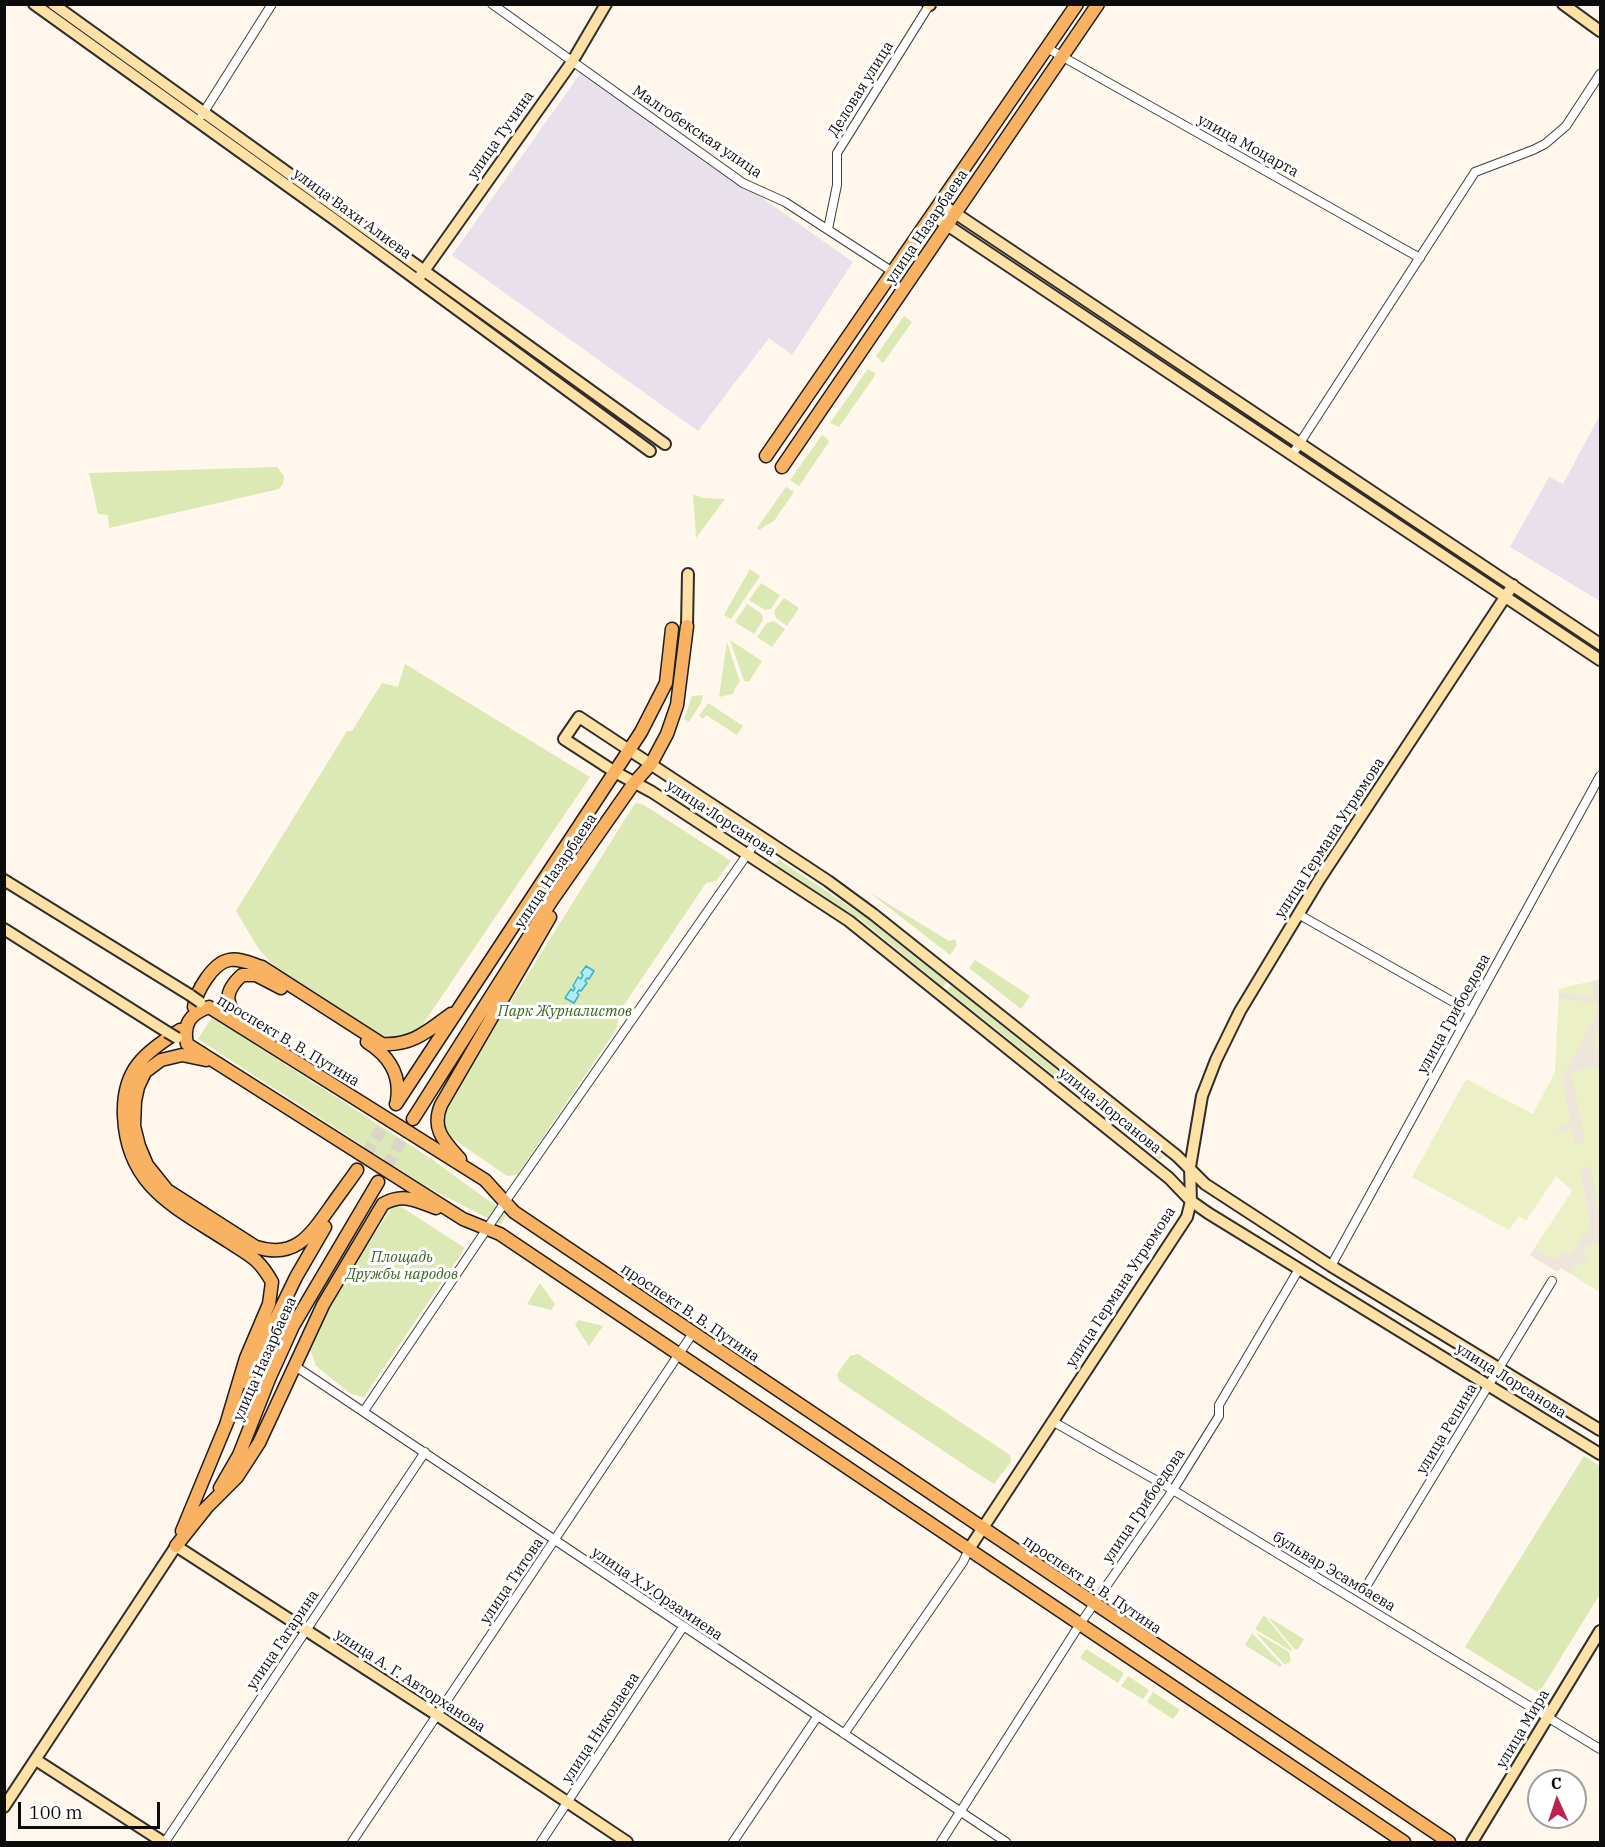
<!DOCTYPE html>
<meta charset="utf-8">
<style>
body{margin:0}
#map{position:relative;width:1605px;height:1847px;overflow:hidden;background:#fff7eb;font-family:"IBM Plex Serif",serif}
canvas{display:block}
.frame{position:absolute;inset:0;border:6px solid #0c0c0c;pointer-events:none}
.north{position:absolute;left:1527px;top:1769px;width:60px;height:60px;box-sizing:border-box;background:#fff;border:2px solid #9e9e9e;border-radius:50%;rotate:357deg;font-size:16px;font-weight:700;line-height:24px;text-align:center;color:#0c0c0c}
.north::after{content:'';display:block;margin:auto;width:21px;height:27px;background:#bd244d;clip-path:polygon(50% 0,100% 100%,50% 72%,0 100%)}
.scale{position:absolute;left:18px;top:1802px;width:142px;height:27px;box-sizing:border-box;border:3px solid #0c0c0c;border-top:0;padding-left:8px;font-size:18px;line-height:21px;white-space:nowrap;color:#0c0c0c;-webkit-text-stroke:4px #fff;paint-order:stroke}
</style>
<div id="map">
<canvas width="1605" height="1847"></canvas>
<div class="frame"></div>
<div class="north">С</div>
<div class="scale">100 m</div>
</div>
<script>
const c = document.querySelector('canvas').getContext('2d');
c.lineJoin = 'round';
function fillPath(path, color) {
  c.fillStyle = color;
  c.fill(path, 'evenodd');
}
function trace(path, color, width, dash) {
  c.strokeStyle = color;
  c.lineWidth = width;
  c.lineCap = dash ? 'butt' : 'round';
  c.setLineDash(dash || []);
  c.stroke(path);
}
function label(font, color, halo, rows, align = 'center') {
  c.font = font + ' "IBM Plex Serif",serif';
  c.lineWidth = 6;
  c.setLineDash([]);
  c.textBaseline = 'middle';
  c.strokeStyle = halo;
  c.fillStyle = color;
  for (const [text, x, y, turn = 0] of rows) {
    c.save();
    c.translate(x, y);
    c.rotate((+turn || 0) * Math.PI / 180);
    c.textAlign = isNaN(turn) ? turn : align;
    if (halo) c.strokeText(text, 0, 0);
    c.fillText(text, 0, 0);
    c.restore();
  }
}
fillPath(new Path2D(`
 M582 71 853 262 792 355 769 338 698 431 452 255Z
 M1600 415V601L1510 547 1549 477 1563 484Z`), '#e8e0eb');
fillPath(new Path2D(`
 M904 316 912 322 883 363 876 356Z
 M868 369 876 374 839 427 830 423Z
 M822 435 828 439 829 442 799 486 790 480Z
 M277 467 284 476 283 484 279 489 109 528 108 515 98 514 89 473Z
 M786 487 794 492 774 521 759 530 757 528Z
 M693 494 702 498 725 499 696 538Z
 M750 569 760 576 731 619 724 615Z
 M761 583 780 595 771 609 765 610 749 600Z
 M784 598 799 608 787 626 776 618 774 611Z
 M747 604 762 614 763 620 754 634 735 622Z
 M774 621 785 629 772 647 757 637 767 623Z
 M730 640 762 661 749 682 744 681Z
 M727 642 740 682 736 686 733 694 719 697Z
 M405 664 590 777 421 1027 399 1039 379 1036 281 974 258 948 236 911 347 731H352L382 683 398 687Z
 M703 695 701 703 689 722 684 719 692 696Z
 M708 703 743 726 737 735 706 715 703 719 699 716Z
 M665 788 739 834V836L736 838 664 792Z
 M637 803 644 805 731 861 716 881 706 883 620 1011 616 1030 517 1175 507 1176 439 1129 438 1123 449 1105 451 1097 634 805Z
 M779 860 864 916 947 982 943 987 861 920 775 864Z
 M869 892 949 941 955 939 957 945 950 955Z
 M975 960 1030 996 1021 1009 969 968Z
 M951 985 1163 1156 1160 1160 947 990Z
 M212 1017 430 1158 507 1214 501 1225 425 1186 198 1039Z
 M395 1203 465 1248 364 1397 351 1394 316 1366 309 1346 328 1304Z
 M540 1283 555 1304 551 1310 527 1304Z
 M578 1320 603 1326 589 1346 575 1325Z
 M858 1354 1010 1455 1011 1462 994 1484 991 1482 975 1472 839 1381 837 1374 850 1356Z
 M1584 1456 1600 1466V1594L1539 1693 1465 1647Z
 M1264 1615 1292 1649 1291 1651 1255 1629Z
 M1268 1617 1304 1639 1298 1649H1294Z
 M1255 1632 1289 1652 1291 1660 1289 1663 1284 1664Z
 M1252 1633 1282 1665 1280 1667 1245 1645Z
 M1086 1649 1124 1673 1118 1683 1080 1658Z
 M1128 1676 1149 1690 1143 1699 1121 1686Z
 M1153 1692 1180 1710 1173 1719 1147 1702Z`), '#dce9b5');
fillPath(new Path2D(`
 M1600 979V1287L1598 1291 1561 1268 1558 1272 1530 1255 1572 1191 1556 1176 1526 1221 1519 1216 1509 1230 1412 1177 1466 1079 1533 1114 1555 1072 1559 989Z`), '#ebf0c7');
fillPath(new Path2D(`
 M1599 980 1600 1028 1592 1045 1600 1049V1063L1599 1066 1571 1072 1585 1142 1575 1144 1572 1127 1561 1134 1556 1132 1571 1122 1562 1077 1598 1013 1596 1003 1559 998V992L1594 997 1592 981Z
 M1590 1166 1600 1219V1243L1588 1245 1581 1256 1587 1261 1584 1265 1578 1261 1570 1273 1561 1268 1558 1272 1530 1255 1535 1248 1556 1261 1563 1250 1571 1255 1591 1223 1580 1168Z`), '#eee5db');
const water = new Path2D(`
 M586 966 594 971 589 979 587 978 585 981 587 983 581 991 579 990 577 993 579 995 574 1003 565 998 571 989 573 991 575 988 573 986 578 977 581 979 583 975 581 973Z`);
fillPath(water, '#b0ecf6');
trace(water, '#36b3ce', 1.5);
trace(new Path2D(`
 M357 1170 396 1104
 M378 1182 411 1123`), '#dbd4ca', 12, [12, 6]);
const street = new Path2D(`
 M492 4 743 183 785 202 893 272
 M1047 48 1420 258
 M202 115 272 4
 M828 229 837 185V153L930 4
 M1292 455 1475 172 1533 150 1545 144 1566 126 1600 74
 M1298 914 1471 1012
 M1331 1266 1600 776
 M295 1366 1006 1842
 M364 1411 505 1202 760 836
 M1052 1421 1173 1490 1600 1749
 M1364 1590 1552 1281
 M844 1734 963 1562 969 1549
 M165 1842 425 1452
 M352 1842 693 1333
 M541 1842 683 1627
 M733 1842 817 1717
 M941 1842 1080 1624 1173 1490 1219 1416V1405L1299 1269`);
const secondary = new Path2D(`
 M34 4 338 222 650 451
 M53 4 665 444
 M928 4 930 5
 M1563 4 1600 31
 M940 203 1600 644
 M932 215 1600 660
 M421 275 572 62 606 4
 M687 626 688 574
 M4 880 190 995
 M4 929 167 1032
 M1600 1430 1331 1266 1205 1184 1177 1156 873 914 828 881 579 717 564 739 615 772 652 792 849 921 1169 1178 1191 1201 1208 1213 1600 1454
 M969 1549 1187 1217 1191 1201 1190 1167 1202 1096 1216 1060 1240 1011 1319 880 1513 585
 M36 1760 163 1842
 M4 1807 176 1546 437 1715 627 1842
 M1472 1842 1600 1631`);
const primary = new Path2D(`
 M766 456 1077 4
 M782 467 1098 4
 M194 1007C196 991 213 963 229 960 240 958 252 964 262 967L382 1044C412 1046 428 1031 451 1014
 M242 1026C228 1005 220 995 242 975H256L281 988
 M180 1030C144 1054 122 1069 124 1116 127 1188 177 1208 229 1242 251 1256 259 1259 272 1282L269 1304 246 1358 226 1425
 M367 1042C389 1056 401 1074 397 1100
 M206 1060 182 1055 161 1060 145 1072 138 1087 135 1101 134 1126 139 1146 147 1165 167 1190 256 1247C294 1259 309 1237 329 1209 338 1196 348 1183 357 1170
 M396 1104 641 732 666 683 672 629
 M413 1119 552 900 634 783 651 764 667 734 677 705 687 626
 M460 1159C444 1141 431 1129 441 1105L550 917
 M245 1382 296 1277 325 1227
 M220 1488 239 1455 269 1379 293 1326 378 1182
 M202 1512 237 1477 259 1443 323 1305 383 1204C403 1193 415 1200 436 1208
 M182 1531 228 1420
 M176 1546 207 1507
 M1404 1842 500 1234 463 1219 187 1044C183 1025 189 1014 209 1007L485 1180 514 1212 1449 1842`);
trace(street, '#3f3f3f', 10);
trace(secondary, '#2e2e2e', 14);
trace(primary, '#1d1d1d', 15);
trace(street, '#fff', 8);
trace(secondary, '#ffe1a6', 10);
trace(primary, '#f9b261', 12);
const secondaryBridge = new Path2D(`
 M190 995 200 1002
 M167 1032 177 1038`);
trace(secondaryBridge, '#2e2e2e', 14, []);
trace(secondaryBridge, '#ffe1a6', 10);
label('15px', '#0c0c0c', '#fff', [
 ["Деловая улица",861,89,-58],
 ["Малгобекская улица",697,132,34],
 ["улица Тучина",501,135,-55],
 ["улица Моцарта",1248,146,29],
 ["улица Вахи Алиева",352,214,36],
 ["улица Назарбаева",927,227,-56],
 ["улица Лорсанова",721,819,33],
 ["улица Германа Угрюмова",1330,838,-57],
 ["улица Назарбаева",556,871,-56],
 ["улица Грибоедова",1454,1014,-61],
 ["проспект В. В. Путина",288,1041,31],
 ["улица Лорсанова",1110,1111,39],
 ["улица Германа Угрюмова",1121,1287,-57],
 ["проспект В. В. Путина",690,1313,34],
 ["улица Назарбаева",265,1359,-66],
 ["улица Лорсанова",1511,1381,32],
 ["улица Репина",1447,1429,-59],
 ["улица Грибоедова",1144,1506,-56],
 ["бульвар Эсамбаева",1334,1572,31],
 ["улица Титова",512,1581,-56],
 ["проспект В. В. Путина",1092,1585,34],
 ["улица Х.У.Орзамиева",657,1594,34],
 ["улица Гагарина",283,1640,-56],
 ["улица А. Г. Авторханова",410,1681,33],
 ["улица Николаева",601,1728,-57],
 ["улица Мира",1523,1729,-59]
]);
label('italic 15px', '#3b641c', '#fff', [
 ["Парк Журналистов",565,1012],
 ["Площадь",402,1258],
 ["Дружбы народов",402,1275]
]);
</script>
